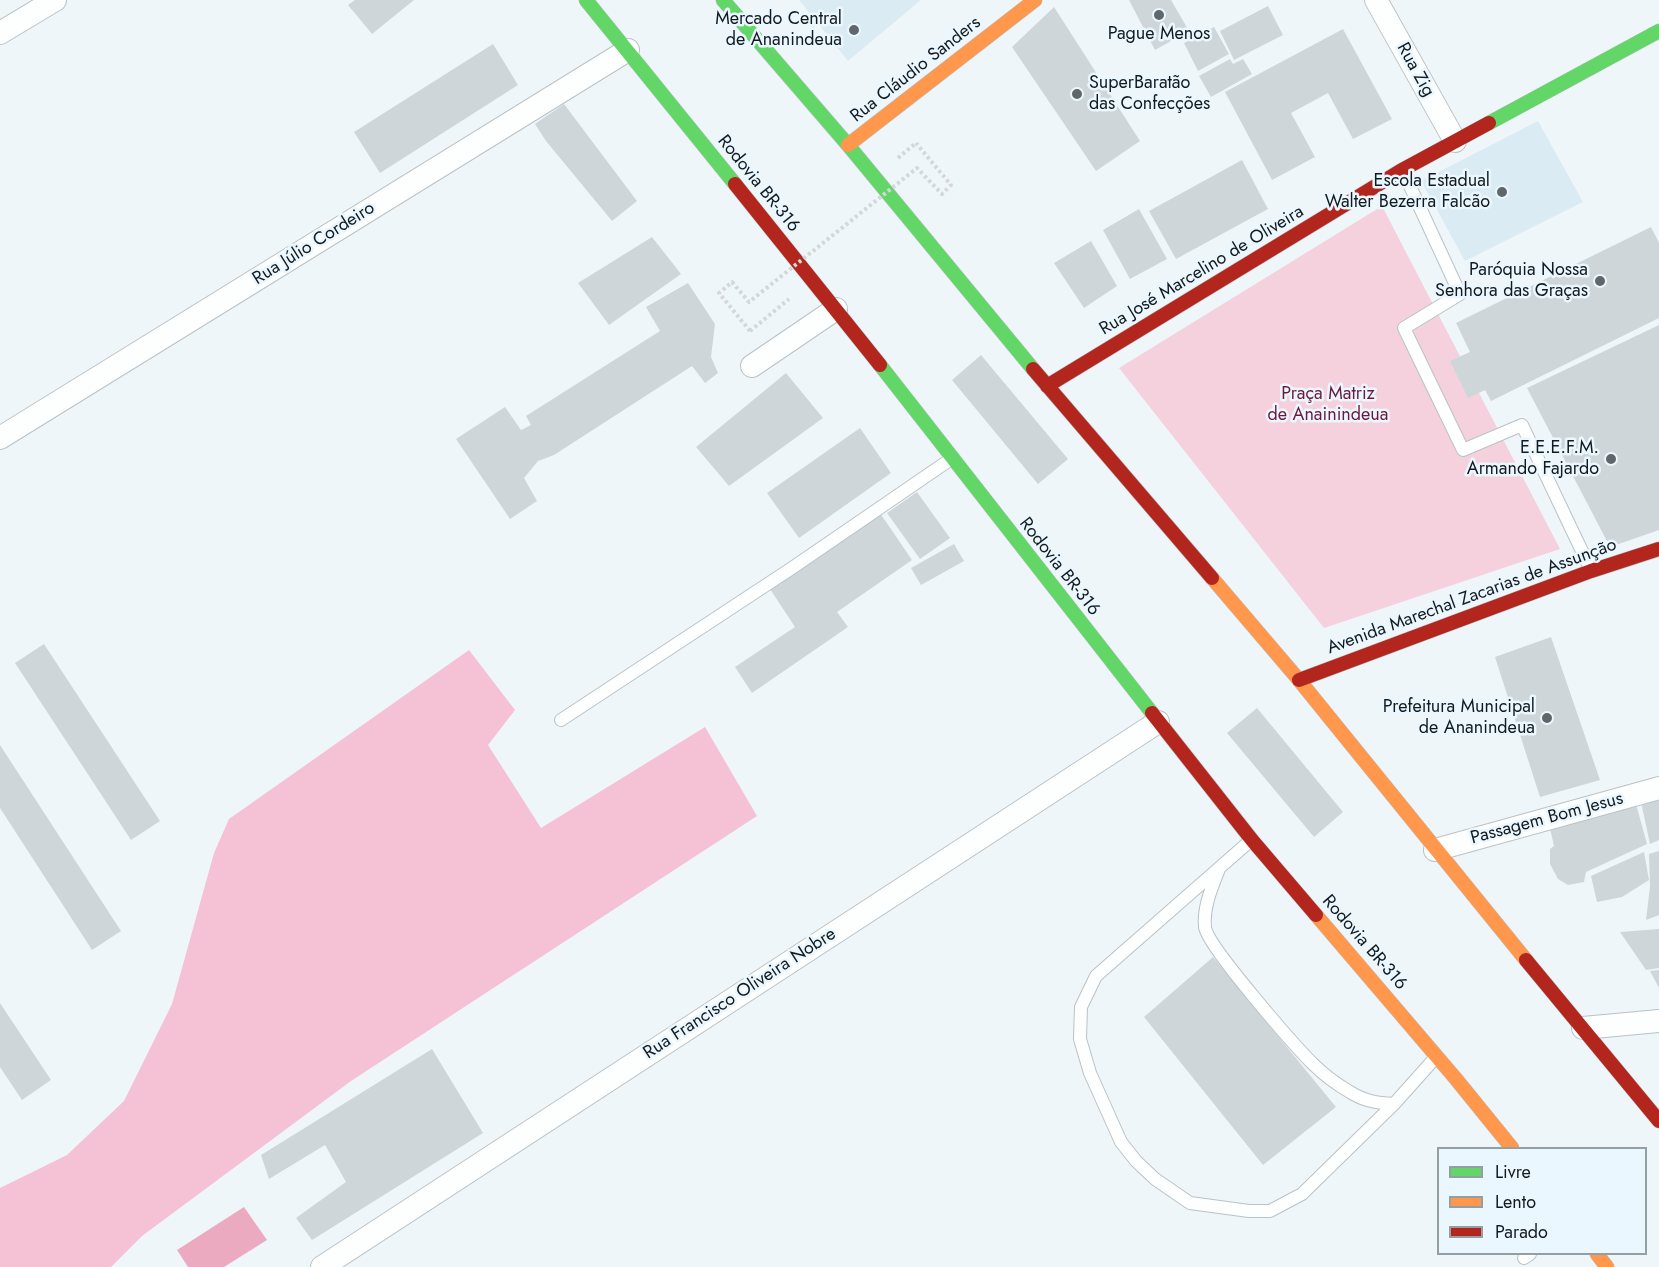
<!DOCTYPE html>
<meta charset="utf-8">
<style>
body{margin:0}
#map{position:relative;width:1659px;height:1267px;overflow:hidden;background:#eff6fa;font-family:Jost,sans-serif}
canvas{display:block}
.legend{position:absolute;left:1437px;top:1147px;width:210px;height:108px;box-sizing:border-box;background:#ebf7fe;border:2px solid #949fa4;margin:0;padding:8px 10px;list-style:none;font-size:18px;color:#121a1e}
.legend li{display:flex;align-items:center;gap:12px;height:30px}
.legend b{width:30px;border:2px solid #949fa4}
</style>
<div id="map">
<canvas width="1659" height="1267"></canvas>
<ul class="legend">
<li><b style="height:8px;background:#63d668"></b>Livre</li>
<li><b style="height:8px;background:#ff974d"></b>Lento</li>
<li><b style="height:8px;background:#b3261e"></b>Parado</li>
</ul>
</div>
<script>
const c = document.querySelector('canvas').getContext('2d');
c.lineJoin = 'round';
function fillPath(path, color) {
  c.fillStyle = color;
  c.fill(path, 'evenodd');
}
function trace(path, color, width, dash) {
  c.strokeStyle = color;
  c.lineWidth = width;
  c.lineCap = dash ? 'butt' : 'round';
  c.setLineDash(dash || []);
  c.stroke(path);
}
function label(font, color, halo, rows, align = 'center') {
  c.font = font + ' Jost,sans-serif';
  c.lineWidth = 5;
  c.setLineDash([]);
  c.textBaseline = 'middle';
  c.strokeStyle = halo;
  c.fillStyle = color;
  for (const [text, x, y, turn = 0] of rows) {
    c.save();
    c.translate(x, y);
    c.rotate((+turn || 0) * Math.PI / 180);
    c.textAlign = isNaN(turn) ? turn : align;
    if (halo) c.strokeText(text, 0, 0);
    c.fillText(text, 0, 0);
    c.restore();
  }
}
fillPath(new Path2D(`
 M799 0H921L848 61Z
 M1538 121 1583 202 1465 261 1421 181Z`), '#dbebf3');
fillPath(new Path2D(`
 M1382 206 1560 549 1324 628 1119 368Z`), '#f5d1dd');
fillPath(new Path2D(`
 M469 650 515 710 488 745 541 828 705 727 757 816 351 1081 142 1236 111 1267H0V1188L67 1155 124 1101 172 1004 214 853 229 819Z`), '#f4c2d4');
fillPath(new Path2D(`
 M244 1207 267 1240 224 1267H188L177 1250Z`), '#ecaac1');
fillPath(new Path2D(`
 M355 0H414L372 34 348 5Z
 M1129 0H1171L1189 31 1155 50Z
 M1268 6 1283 35 1234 60 1220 31Z
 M1054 7 1140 141 1096 171 1012 47Z
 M1214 27 1229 54 1198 71 1184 43Z
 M1343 29 1392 119 1353 139 1328 93 1291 113 1315 157 1272 180 1225 92Z
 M493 44 518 85 380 173 354 132Z
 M1230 59 1233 64 1243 59 1252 74 1211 97 1199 76Z
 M564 104 637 201 612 221 546 141 535 124Z
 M1242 160 1268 209 1176 259 1149 211Z
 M1139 209 1167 259 1130 279 1103 230Z
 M1651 227 1659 243V318L1491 401 1485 390 1468 398 1450 361 1470 352 1456 323Z
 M652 237 681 274 609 325 578 283Z
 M1091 241 1117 286 1084 308 1054 263Z
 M688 283 715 324 711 357 718 373 705 383 692 366 554 455 538 461 524 478 537 501 510 519 456 439 505 407 521 430 531 425 526 416 660 331 646 307Z
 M1659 325V530L1610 547 1527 388Z
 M981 355 1068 459 1038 484 952 380Z
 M786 373 823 418 729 486 696 447Z
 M860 428 891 473 799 538 767 493Z
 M917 492 950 538 920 559 887 513Z
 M880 513 912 560 837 612 848 627 752 693 735 667 795 627 770 589Z
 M954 544 964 561 921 585 911 568Z
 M1551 637 1600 780 1540 797 1495 657Z
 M44 644 160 821 131 840 15 663Z
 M1257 708 1343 812 1314 837 1227 733Z
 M0 745 121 931 92 950 0 808Z
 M1659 797V840L1650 844 1641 802Z
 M1636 804 1647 844 1586 872 1584 882 1568 885 1558 879 1550 864V849L1554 846 1549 824Z
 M1659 851V915L1646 920 1650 887 1649 854Z
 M1644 852 1649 880 1622 897 1597 902 1591 876Z
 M1659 929V968L1646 970 1620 932Z
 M1213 957 1336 1107 1263 1165 1144 1017Z
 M1659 970V988L1650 971Z
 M0 1003 51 1080 22 1100 0 1067Z
 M432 1049 483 1133 312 1240 296 1218 346 1182 325 1145 269 1179 261 1155Z`), '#cfd6da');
const lane = new Path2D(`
 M1403 171 1460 294 1404 328 1463 450 1522 425 1590 568
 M561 720 792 568 951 459
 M1250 841 1096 976 1081 1007 1080 1039 1090 1073 1121 1142 1136 1161 1155 1179 1190 1203 1249 1211H1270L1302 1194 1394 1104 1436 1057
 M1219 869C1212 887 1203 907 1205 927 1207 946 1295 1046 1313 1064 1323 1074 1338 1085 1350 1092 1364 1101 1377 1103 1394 1104
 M1524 1258 1530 1254`);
const street = new Path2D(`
 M1376 0 1455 141
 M0 33 55 0
 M752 366 836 309
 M0 438 628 50
 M1435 850 1659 788
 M1583 1028 1659 1021
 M322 1267 1158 722`);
const fast = new Path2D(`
 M586 0 735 184
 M723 0 848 145 1033 369
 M1489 123 1659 31
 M880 365 1152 713`);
const slow = new Path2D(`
 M848 145 1035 0
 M1212 578 1299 680 1526 960
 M1316 915 1456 1079 1512 1148
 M1597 1254 1607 1267`);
const jam = new Path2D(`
 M735 184 880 365
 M1033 369 1212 578
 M1047 386 1402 170 1489 123
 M1299 680 1591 571 1659 549
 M1152 713 1252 840 1316 915
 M1526 960 1659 1121`);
trace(lane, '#bbc2c5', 14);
trace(street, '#bbc2c5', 24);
trace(fast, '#bbc2c5', 15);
trace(slow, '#bbc2c5', 15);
trace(jam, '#bbc2c5', 15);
trace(new Path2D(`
 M898 158 916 143
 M750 331 789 299`), '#d4d6d8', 4, [3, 3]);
trace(lane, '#fdfefe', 12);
trace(street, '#fdfefe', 22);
trace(fast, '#63d668', 14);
trace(slow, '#ff974d', 14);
trace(jam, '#b3261e', 14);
trace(new Path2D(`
 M750 331 719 293 732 282 749 302 917 168 942 194 951 185 916 143`), '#d4d6d8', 4, [3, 3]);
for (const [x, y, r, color] of [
 [1159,15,6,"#5f676b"],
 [854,30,6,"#5f676b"],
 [1077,94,6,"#5f676b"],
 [1502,192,6,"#5f676b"],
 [1600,281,6,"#5f676b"],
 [1611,459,6,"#5f676b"],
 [1547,718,6,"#5f676b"]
]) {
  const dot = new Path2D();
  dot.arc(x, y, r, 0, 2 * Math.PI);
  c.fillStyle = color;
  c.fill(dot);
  trace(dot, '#ebf7fe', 2);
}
label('18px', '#121a1e', '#ebf7fe', [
 ["Mercado Central",842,20],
 ["de Ananindeua",842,41],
 ["Pague Menos",1159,35,"center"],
 ["SuperBaratão",1089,84,"left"],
 ["das Confecções",1089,105,"left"],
 ["Escola Estadual",1490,182],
 ["Walter Bezerra Falcão",1490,203],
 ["Paróquia Nossa",1588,271],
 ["Senhora das Graças",1588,292],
 ["E.E.E.F.M.",1599,449],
 ["Armando Fajardo",1599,470],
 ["Prefeitura Municipal",1535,708],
 ["de Ananindeua",1535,729]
], 'right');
label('18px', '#121a1e', '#ebf7fe', [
 ["Rua Cláudio Sanders",916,70,-38],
 ["Rua Zig",1415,70,61],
 ["Rodovia BR-316",758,184,51],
 ["Rua Júlio Cordeiro",314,244,-32],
 ["Rua José Marcelino de Oliveira",1202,271,-31],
 ["Rodovia BR-316",1059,567,52],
 ["Avenida Marechal Zacarias de Assunção",1472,597,-20],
 ["Passagem Bom Jesus",1547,819,-15],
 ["Rodovia BR-316",1364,943,49],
 ["Rua Francisco Oliveira Nobre",740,994,-33]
]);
label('18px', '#6e193c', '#ebf7fe', [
 ["Praça Matriz",1328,395],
 ["de Anainindeua",1328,416]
]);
</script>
